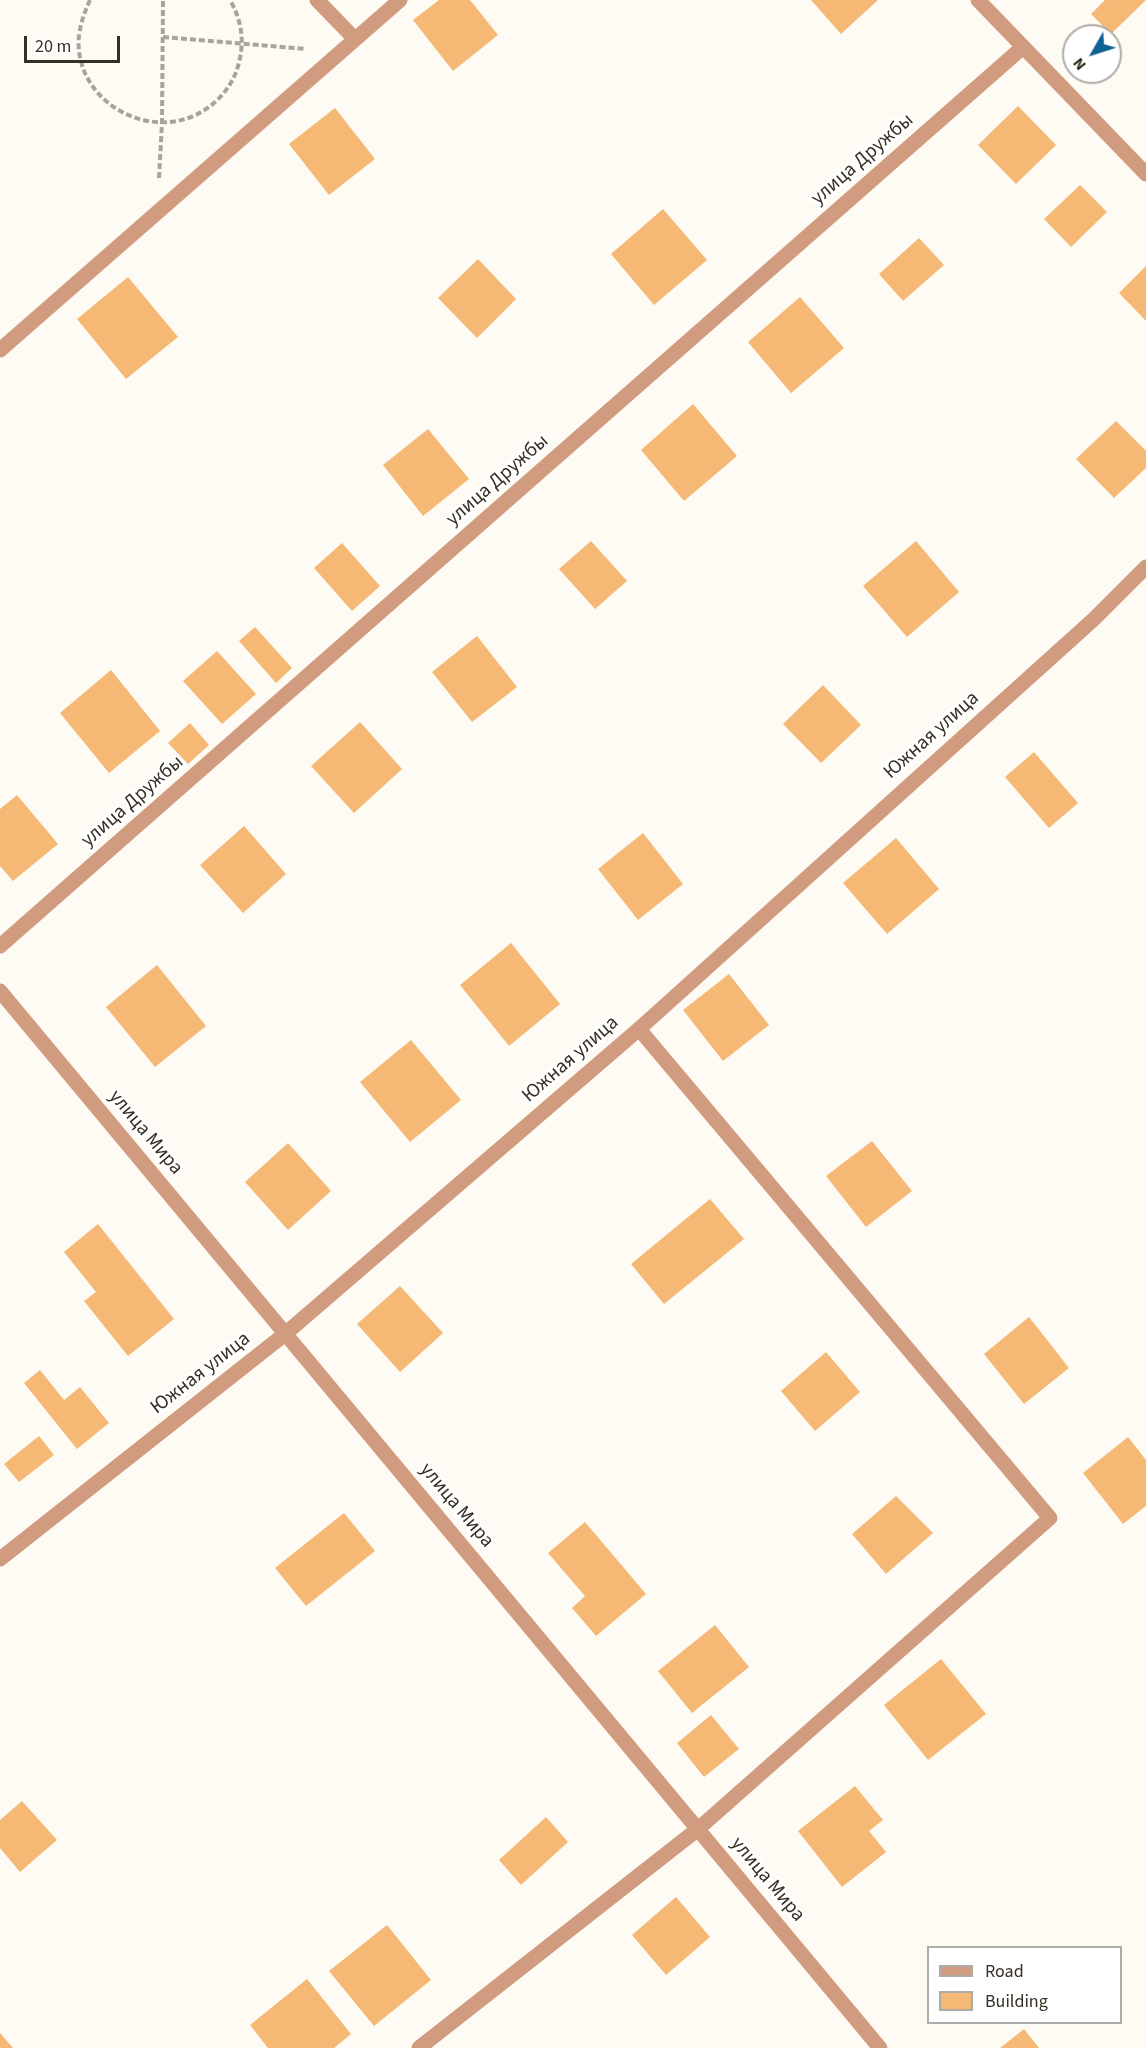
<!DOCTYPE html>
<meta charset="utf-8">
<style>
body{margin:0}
#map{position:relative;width:1146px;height:2048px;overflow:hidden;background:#fefbf4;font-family:"Source Sans 3",sans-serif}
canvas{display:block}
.legend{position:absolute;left:927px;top:1946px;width:195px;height:78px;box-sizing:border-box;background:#fff;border:2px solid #afaca7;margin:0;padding:8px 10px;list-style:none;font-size:18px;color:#362f22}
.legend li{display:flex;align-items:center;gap:12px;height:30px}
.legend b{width:30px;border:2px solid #afaca7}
.north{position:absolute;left:1062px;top:24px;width:60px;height:60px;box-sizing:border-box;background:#fff;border:2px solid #afaca7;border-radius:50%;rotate:231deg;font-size:16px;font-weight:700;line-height:24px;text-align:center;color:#362f22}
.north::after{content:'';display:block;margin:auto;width:21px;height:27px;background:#0d6293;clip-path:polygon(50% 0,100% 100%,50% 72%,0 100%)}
.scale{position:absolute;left:24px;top:36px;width:96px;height:27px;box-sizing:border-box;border:3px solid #362f22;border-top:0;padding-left:8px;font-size:18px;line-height:21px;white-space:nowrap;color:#362f22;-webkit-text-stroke:4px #fff;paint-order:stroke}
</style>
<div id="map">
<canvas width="1146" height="2048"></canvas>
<ul class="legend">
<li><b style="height:8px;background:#d19b7f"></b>Road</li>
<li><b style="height:16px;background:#f5b875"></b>Building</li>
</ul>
<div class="north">N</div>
<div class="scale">20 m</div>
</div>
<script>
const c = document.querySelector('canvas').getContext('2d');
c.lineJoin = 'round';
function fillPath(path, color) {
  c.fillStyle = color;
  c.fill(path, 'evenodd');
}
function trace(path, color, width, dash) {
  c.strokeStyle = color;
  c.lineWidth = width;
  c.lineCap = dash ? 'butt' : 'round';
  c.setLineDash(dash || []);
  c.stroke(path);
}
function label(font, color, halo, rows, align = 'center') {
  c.font = font + ' "Source Sans 3",sans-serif';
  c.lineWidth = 6;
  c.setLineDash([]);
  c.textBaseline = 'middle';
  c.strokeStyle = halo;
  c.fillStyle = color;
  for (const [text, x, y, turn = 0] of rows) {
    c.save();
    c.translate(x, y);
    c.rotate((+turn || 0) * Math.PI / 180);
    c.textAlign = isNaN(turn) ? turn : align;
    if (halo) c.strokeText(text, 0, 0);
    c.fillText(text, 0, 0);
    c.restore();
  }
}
fillPath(new Path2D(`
 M439 0H470L498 35 453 71 413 20Z
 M811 0H878L841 34Z
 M1105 0H1146L1111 34 1091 14Z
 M1018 106 1056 145 1016 184 978 145Z
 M335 108 375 159 329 195 289 144Z
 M1080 185 1107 212 1071 247 1044 219Z
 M663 209 707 260 654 305 611 254Z
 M919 238 944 265 903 301 879 274Z
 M478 259 516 299 477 338 438 298Z
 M1146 266V321L1119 293Z
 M128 277 178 337 126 379 77 319Z
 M800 297 844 348 791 393 748 342Z
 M693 404 737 456 684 501 641 450Z
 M1116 421 1146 451V468L1114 498 1076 459Z
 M428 429 469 479 423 516 383 465Z
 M591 541 627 581 595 609 559 569Z
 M916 541 959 592 907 637 863 586Z
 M342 543 380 586 352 611 314 568Z
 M255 627 292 668 276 683 239 641Z
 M477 636 517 687 472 722 432 672Z
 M217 651 256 694 222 724 183 681Z
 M111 670 160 731 109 773 60 713Z
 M823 685 861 725 821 763 783 724Z
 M360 722 402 769 354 813 311 766Z
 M190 723 209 745 188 764 168 743Z
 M1034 752 1078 803 1049 828 1005 777Z
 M17 795 58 844 13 881 0 866V809Z
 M244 826 286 874 243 913 200 865Z
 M643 833 683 884 638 920 598 869Z
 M896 838 939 889 887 934 843 883Z
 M511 943 560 1004 509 1046 460 985Z
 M157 965 206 1026 155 1067 106 1007Z
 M729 974 769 1025 723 1061 683 1010Z
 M411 1040 461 1100 410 1142 360 1082Z
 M872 1141 912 1191 866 1227 826 1176Z
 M288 1143 331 1191 288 1230 245 1182Z
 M710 1199 744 1239 664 1304 631 1264Z
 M98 1224 174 1319 128 1356 84 1301 96 1292 64 1252Z
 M400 1286 443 1333 400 1372 357 1324Z
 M1029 1317 1069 1368 1024 1404 984 1354Z
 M826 1352 860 1392 815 1431 781 1391Z
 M40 1370 64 1400 80 1387 109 1423 77 1449 24 1383Z
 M39 1436 54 1455 19 1482 4 1464Z
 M1128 1437 1146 1460V1506L1123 1524 1083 1473Z
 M896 1496 933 1533 886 1574 852 1534Z
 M344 1513 375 1551 306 1606 275 1568Z
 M585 1522 646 1594 596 1636 572 1608 585 1596 548 1553Z
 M715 1625 749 1667 692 1713 658 1671Z
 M941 1659 986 1714 928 1760 884 1705Z
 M711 1715 739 1749 704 1777 677 1743Z
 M855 1786 883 1820 869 1831 886 1852 842 1887 798 1831Z
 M22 1801 57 1840 20 1872 0 1848V1820Z
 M546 1817 568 1842 521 1885 499 1860Z
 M676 1897 710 1937 666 1975 632 1935Z
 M387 1925 431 1980 374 2026 329 1971Z
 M307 1979 351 2034 334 2048H268L250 2025Z
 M1024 2029 1039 2048H1000Z
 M0 2033 13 2048H0Z`), '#f5b875');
trace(new Path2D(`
 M90 0C85 11 81 22 79 35 72 101 152 146 206 109 221 99 233 84 238 66 245 42 242 21 230 0
 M163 37 306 49
 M159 178 162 123 163 0`), '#a9a49a', 4, [6, 3]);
trace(new Path2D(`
 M317 0 355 39
 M978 0 1146 174
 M0 350 400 0
 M0 946 1023 47
 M0 991 880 2048
 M0 1559 285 1334 639 1029 1094 619 1146 567
 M419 2048 698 1829 1050 1518 639 1029`), '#d19b7f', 15);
label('20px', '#362f22', '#fff', [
 ["улица Дружбы",863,160,-41],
 ["улица Дружбы",498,481,-41],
 ["Южная улица",932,736,-42],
 ["улица Дружбы",133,802,-41],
 ["Южная улица",571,1060,-41],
 ["улица Мира",145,1133,50],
 ["Южная улица",201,1374,-38],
 ["улица Мира",456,1506,50],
 ["улица Мира",767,1880,50]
]);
</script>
